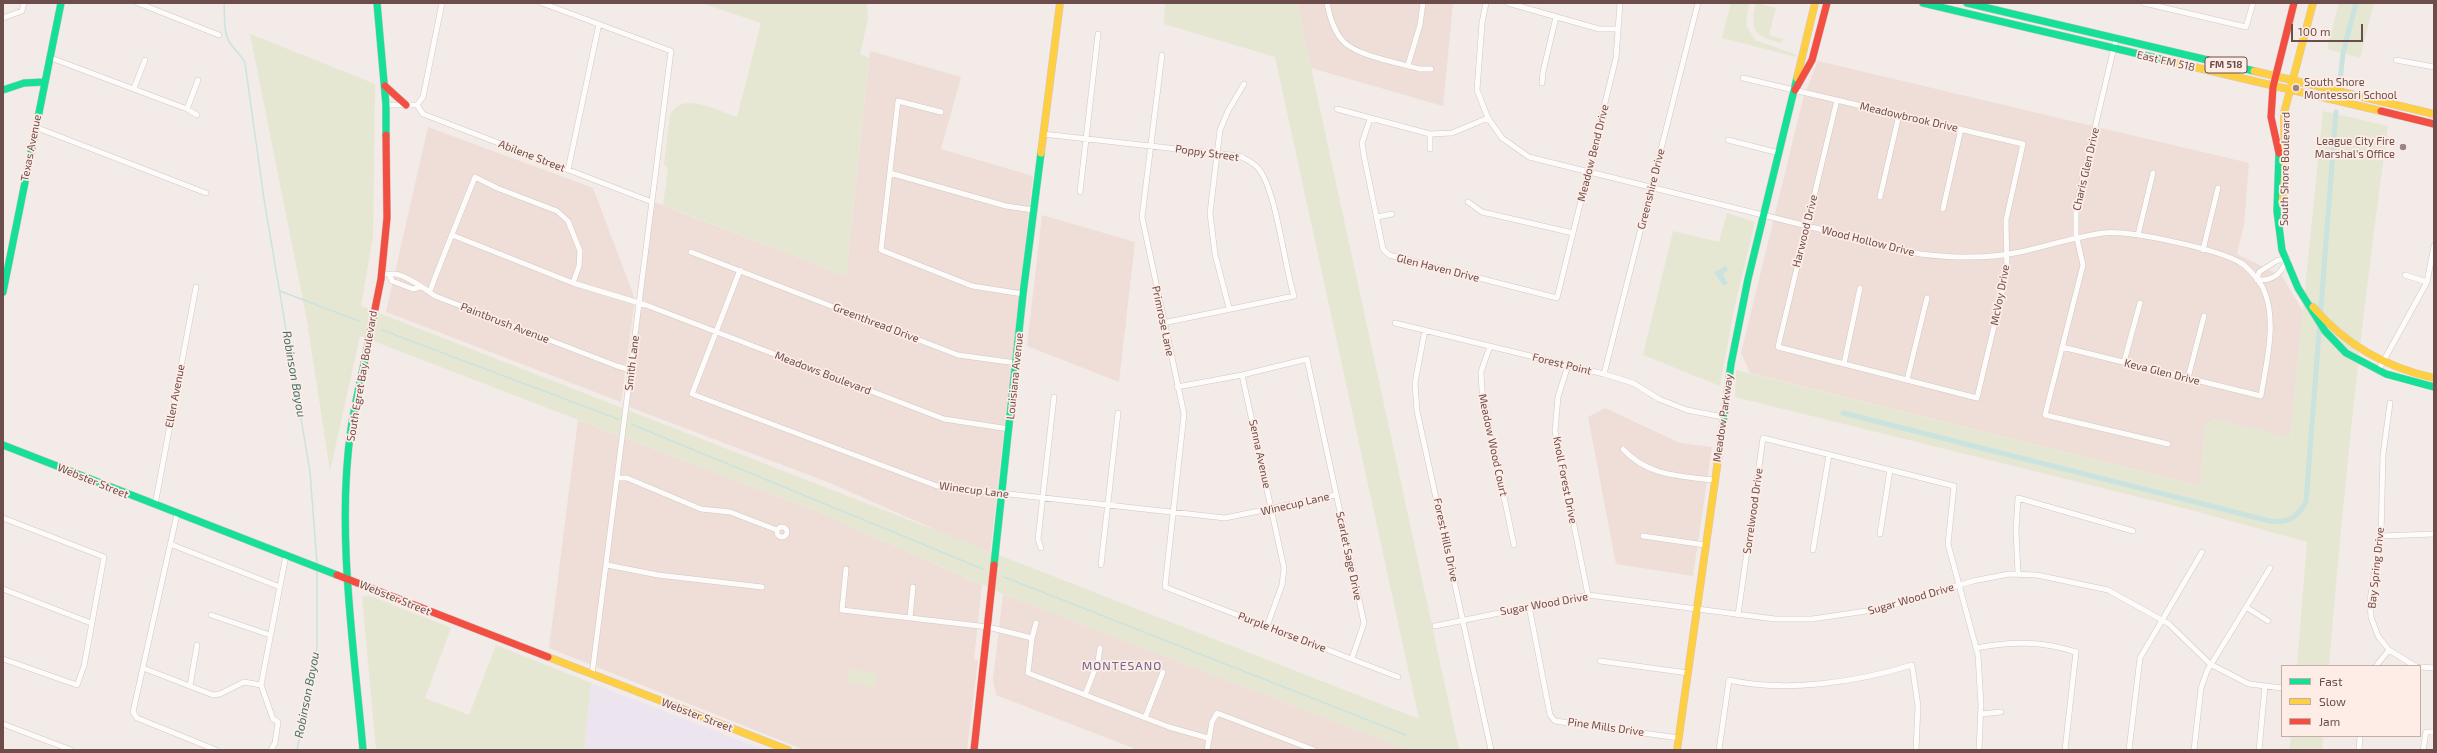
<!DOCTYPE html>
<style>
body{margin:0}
#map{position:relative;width:2437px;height:753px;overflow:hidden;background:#f3ebe7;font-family:"Exo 2",sans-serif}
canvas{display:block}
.frame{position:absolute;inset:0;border:4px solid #6d4d4b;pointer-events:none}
.legend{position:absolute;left:2281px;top:665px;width:140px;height:72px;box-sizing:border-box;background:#fdede6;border:1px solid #c3ada8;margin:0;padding:5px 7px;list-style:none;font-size:12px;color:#6d4d4b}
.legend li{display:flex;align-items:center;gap:8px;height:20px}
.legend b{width:20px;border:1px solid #c3ada8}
.scale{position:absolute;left:2291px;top:24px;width:72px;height:18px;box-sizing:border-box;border:2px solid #6d4d4b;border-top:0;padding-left:5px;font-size:12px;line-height:14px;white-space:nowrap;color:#6d4d4b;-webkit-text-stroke:3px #fdede6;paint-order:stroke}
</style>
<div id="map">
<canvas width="2437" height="753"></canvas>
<div class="frame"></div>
<ul class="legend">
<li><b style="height:5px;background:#16e098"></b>Fast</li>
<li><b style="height:5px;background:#ffcf43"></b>Slow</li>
<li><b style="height:5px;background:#f24e42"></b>Jam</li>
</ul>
<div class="scale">100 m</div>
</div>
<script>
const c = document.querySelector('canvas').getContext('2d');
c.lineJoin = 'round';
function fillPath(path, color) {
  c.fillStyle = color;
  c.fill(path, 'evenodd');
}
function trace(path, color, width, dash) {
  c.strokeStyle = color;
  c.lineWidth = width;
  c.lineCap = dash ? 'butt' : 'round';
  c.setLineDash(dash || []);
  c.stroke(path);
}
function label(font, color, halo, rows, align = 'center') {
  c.font = font + ' "Exo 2",sans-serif';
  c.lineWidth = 3.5;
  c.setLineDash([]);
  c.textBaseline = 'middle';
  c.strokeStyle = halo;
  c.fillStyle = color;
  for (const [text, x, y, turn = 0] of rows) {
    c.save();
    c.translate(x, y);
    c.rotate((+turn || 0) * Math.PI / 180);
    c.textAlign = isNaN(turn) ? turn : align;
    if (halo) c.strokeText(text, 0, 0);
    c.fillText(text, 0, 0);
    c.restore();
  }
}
fillPath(new Path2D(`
 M1297 3H1453L1443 106 1311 68Z
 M870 51 961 77 941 149 1033 176 990 554 830 483 629 407 654 202 846 276Z
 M1818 61 2249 163 2244 225 2237 254 2282 276 2303 311 2290 438 2214 419 2205 425 2200 486 1750 373 1741 353 1804 95Z
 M428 127 593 188 635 299 621 402 386 312Z
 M1042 215 1135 242 1119 382 1027 346Z
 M1605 408 1680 443 1712 447 1693 576 1616 564 1588 417Z
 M578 420 818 512 982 585 974 659 978 660 967 750H805L549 648Z
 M1003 594 1409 750H1138L996 695 993 680Z`), '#eeded7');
fillPath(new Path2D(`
 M591 683 764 750H584Z`), '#ece4ef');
fillPath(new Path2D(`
 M701 3H867L868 19 860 54 869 58 846 276 663 205 668 169 664 164 670 115C682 90 718 111 737 117L761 23Z
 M1165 3H1297L1459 750H1409L1003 594 818 512 360 336 330 471 306 315 250 34 375 84 373 237 361 306 1419 719 1275 57 1164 24Z
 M1731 3H1749L1746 25 1755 40 1797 55 1796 57 1722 38Z
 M1756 3 1776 8 1769 35 1783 39 1782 43C1755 36 1749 32 1756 3Z
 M2339 3H2374L2360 58 2327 49Z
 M2323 111 2388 126C2363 305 2344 485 2329 666H2297L2307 542 2195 511 1735 397 1736 370 2200 486 2205 425 2214 419 2290 437Z
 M1727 213 1755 222 1734 309 1720 386 1643 355 1673 231 1719 242Z
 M368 595 451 628 425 698 469 715 496 645 591 683 584 750H376L362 597Z
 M848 669 877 673 875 687 847 683Z
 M2291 736H2323L2322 750H2289Z`), '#e5e7d3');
fillPath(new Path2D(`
 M1726 266 1728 270 1723 274 1728 283 1723 286 1714 272Z`), '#cae3de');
trace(new Path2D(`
 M224 3C225 15 223 33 230 43 235 51 242 55 245 63L264 199 310 472 317 564
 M280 291 359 321
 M382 330 618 419
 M631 424 983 569
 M1004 577 1406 735
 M297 750 317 647V570`), '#cae3de', 1.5);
trace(new Path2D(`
 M2340 82 2343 53 2356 3
 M1843 413 2270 521C2288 523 2297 518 2306 502L2336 112`), '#cae3de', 5);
const street = new Path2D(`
 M138 3 219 35
 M542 3 671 51 592 675
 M1327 3C1330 17 1333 29 1342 40 1355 56 1400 63 1420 69H1431
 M1486 3 1482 23 1477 90 1488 118 1502 138 1529 157 1920 254C1952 258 1987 259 2020 252 2047 246 2075 237 2103 233 2129 230 2218 249 2241 263 2248 267 2259 281 2263 288 2278 320 2266 363 2261 396L2062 347
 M1508 3 1599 29H1618
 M2144 3 2246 27 2253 3
 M3 18 22 11 24 3
 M2116 39 2076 207V234L2083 265 2045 415 2168 444
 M1162 55 1142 217 1184 414 1165 587 1398 677
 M51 58 187 109 197 115
 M2396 60 2434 67
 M1408 65 1420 25 1423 3
 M1743 78 2023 144 2006 220 2007 272 1977 398 1778 347 1837 100
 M1542 83 1543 72 1556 17
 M134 88 145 60
 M386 105H417
 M417 105 423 114 652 202
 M417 105 423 97 442 3
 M187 109 198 80
 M1337 109 1430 134 1452 133 1488 118
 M941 112 898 101 881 250 972 286 1023 294
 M1370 119 1362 143 1364 156 1383 249 1389 255 1557 298 1616 58 1620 3
 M35 127 206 193
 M1043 134 1240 156C1245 159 1252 162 1256 166 1276 184 1284 266 1294 296L1163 323
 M1430 134V149
 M1728 140 1779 153
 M568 170 599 24
 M890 173 1006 206 1033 210
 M1080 192 1098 34
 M1880 197 1899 115
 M1468 202 1482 212 1573 233
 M1943 209 1961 129
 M1377 217 1392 214
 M2138 235 2153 173
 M2203 250 2218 188
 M691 252 958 355 1016 363
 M740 270 692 394 937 486 1225 518 1336 495
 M381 273C387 275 389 274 394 274 404 274 427 290 435 296L617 366 631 370
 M2405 275 2427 282
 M390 276 392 281 413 289 420 287
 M2257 280 2259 272 2278 260H2288
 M2257 280C2272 281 2280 275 2286 262
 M573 283 646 305 944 419 1009 429
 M430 291C444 253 460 215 475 177L497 188 557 211 568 221 580 251 579 266 573 283 452 235
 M1229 308 1215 254 1210 213 1220 130 1228 111 1244 84
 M1395 323 1604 374 1633 383 1659 399 1687 410 1723 417
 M1425 330 1415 383 1417 411 1491 750
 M1490 346 1481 372 1482 391 1514 545
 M2124 362 2140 303
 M1844 364 1860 288
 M1568 365 1558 397 1555 431 1588 595
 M2378 371 2427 282 2434 246
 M1604 374 1698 3
 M1242 375 1284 568 1282 585 1267 626
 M2188 378 2204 316
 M1907 380 1927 298
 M1177 387 1242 375 1307 359 1364 623 1352 658
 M2390 403 2383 455 2381 536 2370 600 2371 617 2378 636 2389 650 2415 666
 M1623 449C1647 476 1680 476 1714 480
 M618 478H627L701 509 730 512 777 530
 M155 505 196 287
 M177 514 133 712 137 718 216 750
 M3 518 104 557 84 666 77 685 3 659
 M777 532a5 5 0 1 1 10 0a5 5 0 1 1-10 0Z
 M1880 534 1890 470
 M1643 536 1705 545
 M2381 536 2434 534
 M170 544 280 587
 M1041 548 1038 539 1054 397
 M1813 550 1829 455
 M607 565 658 575 762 587
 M1101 565 1118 413
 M846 569 842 610 988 627 1032 638
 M2018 574 2016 530 2018 498 2133 531
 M3 589 91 623
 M1529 606 1550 715 1555 721 1679 738
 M2246 607 2268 621
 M211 615 270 635
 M1738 615 1763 438 1954 486 1948 544 1978 655 1981 705 1979 750
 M910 618 913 587
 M1036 623 1032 638 1028 673 1169 727 1208 738
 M1435 626 1588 595 1775 619H1812L1880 609 1973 581 2009 574 2037 575 2108 590 2169 624 2210 664 2249 684 2282 688
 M1976 648C2011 641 2042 641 2076 652L2065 750
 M1600 661 1688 673
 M2376 666 2389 650
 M2420 667 2434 668
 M143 668 213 695 220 694 244 682 261 685 273 719 278 722 275 743 271 750
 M261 685 286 555
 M190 686 197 645
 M1085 695 1098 661 1100 648
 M1981 714 2001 712
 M1145 718 1163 672
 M3 724 71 750
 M1207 750 1212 722 1217 713 1314 750
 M1719 750 1729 680C1786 693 1857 682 1912 665L1918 706 1916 750
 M2129 750 2140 658 2202 552
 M2194 750 2201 688 2207 671 2270 568
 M2259 750 2265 686
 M2359 750 2360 736
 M2423 750 2426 732H2434`);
const fast = new Path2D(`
 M377 3 386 105V135
 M1923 3 2177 63
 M1967 3 2254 71
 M3 90 24 83 44 82
 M2279 153 2277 211 2282 250 2298 288 2325 331 2346 353 2386 374 2434 387
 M3 292 61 3
 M3 445 337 575
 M1718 460 1731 364 1748 279 1797 78
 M994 565 1023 294 1041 153
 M363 750C354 648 336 530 351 429 355 402 362 376 367 349`);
const slow = new Path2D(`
 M2177 63 2381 111
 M2254 71 2434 114
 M1797 78 1815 3
 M1041 153 1060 3
 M2282 203 2285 172 2284 113 2313 3
 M2313 307C2346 345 2385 367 2434 378
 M548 657 788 750
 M1677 750 1718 460`);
const jam = new Path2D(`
 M385 86 406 105
 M1795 90 1812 60 1827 3
 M2381 111 2434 124
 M2279 153 2271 117 2273 87 2294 3
 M367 349 381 279 387 218 386 135
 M337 575 548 657
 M974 750 994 565`);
trace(street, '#d1c7c4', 6);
trace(fast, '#d2c6c4', 8);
trace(slow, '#d2c6c4', 8);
trace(jam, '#d2c6c4', 8);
trace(street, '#fdfcfb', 5);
trace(fast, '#16e098', 7);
trace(slow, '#ffcf43', 7);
trace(jam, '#f24e42', 7);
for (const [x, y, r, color] of [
 [2296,88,4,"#9c8482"],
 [2403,147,4,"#9c8482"]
]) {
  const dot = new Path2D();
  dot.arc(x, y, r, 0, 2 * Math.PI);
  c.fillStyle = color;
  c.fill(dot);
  trace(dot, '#fdede6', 1.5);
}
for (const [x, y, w] of [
 [2226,65,42]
]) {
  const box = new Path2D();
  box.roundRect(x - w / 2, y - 8, w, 16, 3);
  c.fillStyle = '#fdede6';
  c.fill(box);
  trace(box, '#6d4d4b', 1);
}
label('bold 10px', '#6d4d4b', null, [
 ["FM 518",2226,65]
]);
label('11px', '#6d4d4b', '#fdede6', [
 ["East FM 518",2166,61,13],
 ["Meadowbrook Drive",1909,117,13],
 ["Texas Avenue",31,148,-79],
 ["Poppy Street",1207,153,8],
 ["Meadow Bend Drive",1593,153,-76],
 ["Abilene Street",532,156,21],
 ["Charis Glen Drive",2086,169,-77],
 ["South Shore Boulevard",2285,169,-89],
 ["Greenshire Drive",1651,189,-76],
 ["Harwood Drive",1805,231,-76],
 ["Wood Hollow Drive",1868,241,14],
 ["Glen Haven Drive",1438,268,14],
 ["McVoy Drive",2000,295,-79],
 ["Primrose Lane",1163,321,78],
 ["Paintbrush Avenue",505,323,21],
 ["Greenthread Drive",876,323,21],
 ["Smith Lane",632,363,-83],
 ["Forest Point",1562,364,14],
 ["Keva Glen Drive",2162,372,14],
 ["Meadows Boulevard",823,373,21],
 ["South Egret Bay Boulevard",362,376,-80],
 ["Louisiana Avenue",1015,376,-84],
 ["Ellen Avenue",175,396,-79],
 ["Meadow Parkway",1723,418,-82],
 ["Meadow Wood Court",1493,445,78],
 ["Senna Avenue",1260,454,78],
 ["Knoll Forest Drive",1565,480,79],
 ["Webster Street",93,481,22],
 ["Winecup Lane",974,490,7],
 ["Winecup Lane",1295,504,-13],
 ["Sorrelwood Drive",1753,511,-82],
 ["Forest Hills Drive",1446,540,78],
 ["Scarlet Sage Drive",1349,556,78],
 ["Bay Spring Drive",2376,568,-84],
 ["Webster Street",395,598,22],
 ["Sugar Wood Drive",1911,599,-16],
 ["Sugar Wood Drive",1544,604,-10],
 ["Purple Horse Drive",1282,632,21],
 ["Webster Street",697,715,21],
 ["Pine Mills Drive",1606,727,8]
]);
label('11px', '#6d4d4b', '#fdede6', [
 ["South Shore",2304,82],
 ["Montessori School",2304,95],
 ["League City Fire",2395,141,"right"],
 ["Marshal's Office",2395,154,"right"]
], 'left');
label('italic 12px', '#41726c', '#fdede6', [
 ["Robinson Bayou",294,374,80],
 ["Robinson Bayou",307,695,-79]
]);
c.letterSpacing = '1px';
label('12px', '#71638a', '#fdede6', [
 ["MONTESANO",1122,666]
]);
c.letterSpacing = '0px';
</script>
